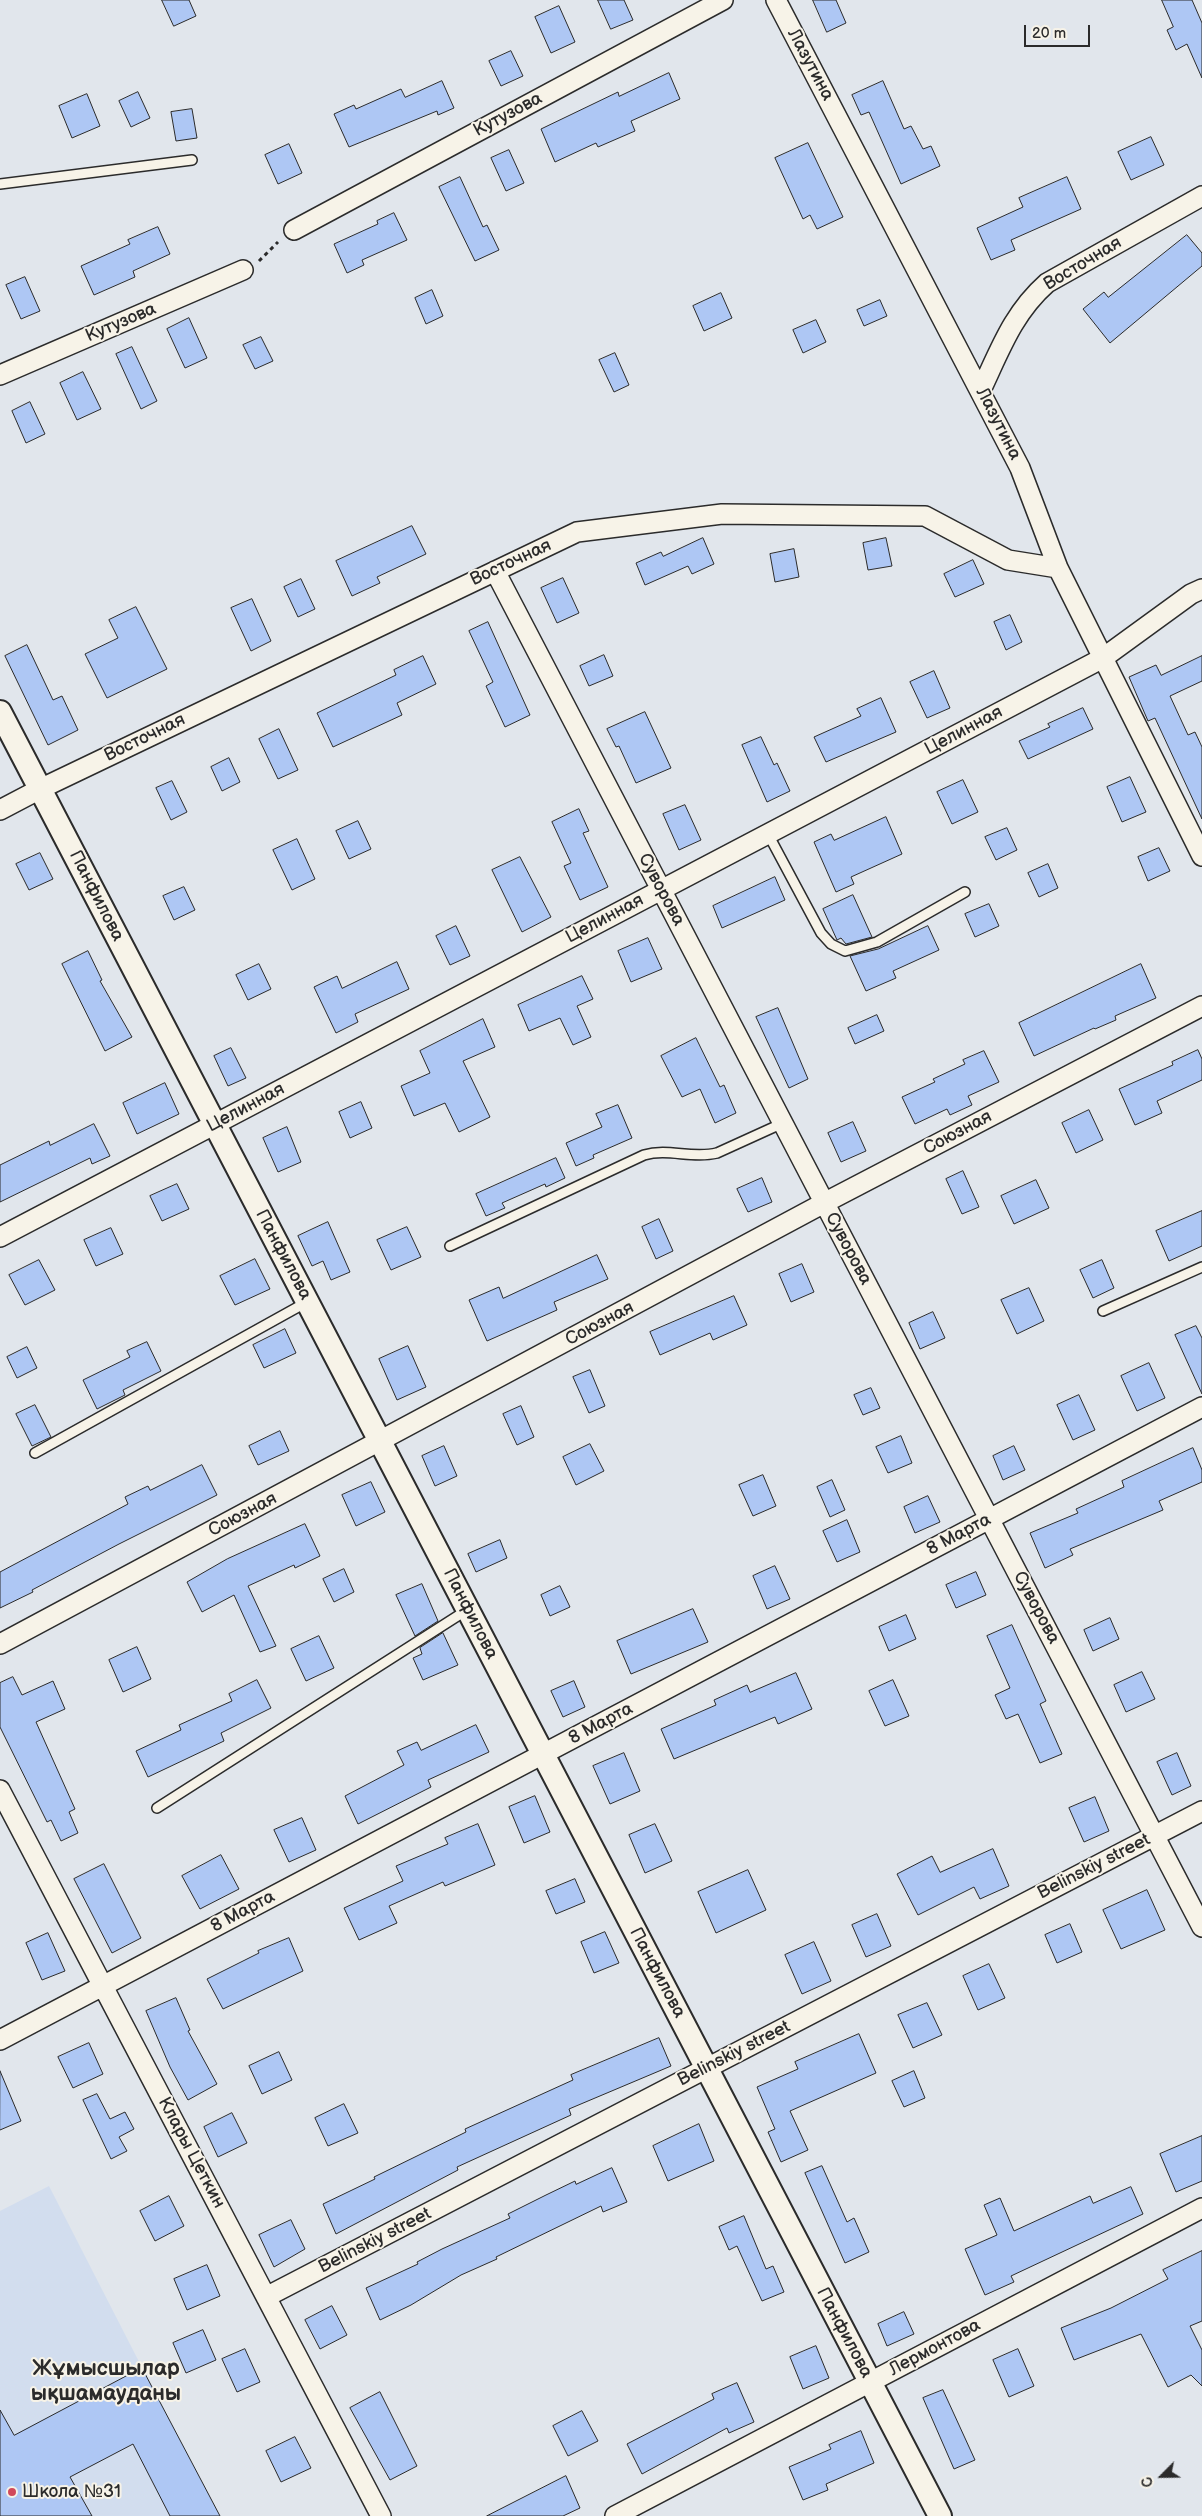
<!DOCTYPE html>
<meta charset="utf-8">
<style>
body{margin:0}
#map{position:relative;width:1202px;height:2516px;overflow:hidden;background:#e1e6ec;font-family:"Balsamiq Sans",sans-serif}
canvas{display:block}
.north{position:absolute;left:1137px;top:2451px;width:50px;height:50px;-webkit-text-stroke:4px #f7f3e8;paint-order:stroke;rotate:247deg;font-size:14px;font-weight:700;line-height:20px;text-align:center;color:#2b2b2b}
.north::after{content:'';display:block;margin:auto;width:18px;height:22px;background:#2b2b2b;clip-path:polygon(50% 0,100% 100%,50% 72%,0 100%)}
.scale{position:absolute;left:1024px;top:25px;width:66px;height:22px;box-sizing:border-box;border:2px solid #2b2b2b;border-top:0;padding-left:6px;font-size:15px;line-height:18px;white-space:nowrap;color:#2b2b2b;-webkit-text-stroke:4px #f7f3e8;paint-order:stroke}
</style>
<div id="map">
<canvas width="1202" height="2516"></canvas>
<div class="north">С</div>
<div class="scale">20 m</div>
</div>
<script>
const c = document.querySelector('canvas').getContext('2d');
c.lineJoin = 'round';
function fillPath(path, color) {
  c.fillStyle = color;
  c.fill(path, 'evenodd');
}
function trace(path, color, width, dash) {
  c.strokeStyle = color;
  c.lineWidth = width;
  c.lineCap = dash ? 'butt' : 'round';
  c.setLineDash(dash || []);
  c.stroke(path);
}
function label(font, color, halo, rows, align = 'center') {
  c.font = font + ' "Balsamiq Sans",sans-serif';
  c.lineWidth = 4;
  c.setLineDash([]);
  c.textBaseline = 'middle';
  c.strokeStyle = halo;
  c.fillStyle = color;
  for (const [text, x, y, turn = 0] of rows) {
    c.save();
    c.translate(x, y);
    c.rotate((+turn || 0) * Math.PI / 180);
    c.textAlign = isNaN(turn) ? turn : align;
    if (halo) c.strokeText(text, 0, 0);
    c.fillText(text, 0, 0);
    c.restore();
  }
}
fillPath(new Path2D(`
 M49 2186 218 2516H0V2211Z`), '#d2ddee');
const building = new Path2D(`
 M162 0H189L196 16 174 26Z
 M598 0H624L633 20 611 29Z
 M813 0H836L846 23 827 32Z
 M1162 0H1192L1202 23V78L1187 44 1176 50 1167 30 1173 27Z
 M559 6 575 42 551 53 535 17Z
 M511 51 523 76 501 86 489 61Z
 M669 73 680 99 631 121 635 131 598 147 596 143 555 162 541 129 618 92 619 96Z
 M442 81 454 108 438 115 437 111 349 147 334 114 354 105 356 109 401 89 405 97Z
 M883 81 904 129 911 126 923 149 931 146 940 166 901 184 869 112 861 115 852 95Z
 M138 92 150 118 131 127 119 101Z
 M87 94 100 126 72 138 59 106Z
 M192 109 197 138 176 141 171 112Z
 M1151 137 1164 165 1131 180 1118 152Z
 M808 143 843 217 817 229 810 215 803 219 775 158Z
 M289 144 302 173 278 184 265 155Z
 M509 150 524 183 506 191 491 158Z
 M460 177 483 227 487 225 499 250 475 261 439 187Z
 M1067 177 1081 209 1011 240 1015 250 991 260 977 228 1023 207 1019 198Z
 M394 213 407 240 362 260 364 265 347 273 334 244 378 224 377 221Z
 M158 227 170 254 133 271 135 277 94 295 81 266 130 244 128 240Z
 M1187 235 1202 253V266L1110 343 1083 309 1104 292 1108 297Z
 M25 277 40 311 21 319 6 285Z
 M432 290 443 316 426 324 415 298Z
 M721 293 732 318 704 331 693 306Z
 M880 300 887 316 864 326 857 310Z
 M189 318 207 358 185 368 167 329Z
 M816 320 826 342 803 353 793 330Z
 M261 337 273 361 255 369 243 345Z
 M132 347 157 401 141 409 116 354Z
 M615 353 629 385 614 392 599 360Z
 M83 372 101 409 77 420 60 383Z
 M30 402 45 434 26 443 12 411Z
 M412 526 426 554 377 577 380 583 352 596 336 561Z
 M703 538 714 564 692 574 688 566 645 585 636 563 661 552 663 556Z
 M886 538 892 566 868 570 863 543Z
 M794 549 799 577 775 582 770 554Z
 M973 560 984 584 955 597 944 574Z
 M563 578 579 613 557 623 541 588Z
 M301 579 315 609 298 617 284 587Z
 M252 599 271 641 251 651 231 608Z
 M136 607 167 669 107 698 85 654 118 638 109 620Z
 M1010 615 1022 642 1006 650 994 622Z
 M488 622 530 715 505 727 486 686 493 682 469 631Z
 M27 645 53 700 62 696 78 730 48 745 5 656Z
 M604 655 613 676 589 686 580 666Z
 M423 656 436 684 397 703 402 715 333 747 317 713 396 675 394 670Z
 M1202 656V681L1170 696 1188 735 1195 732 1202 747V819L1155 718 1148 721 1129 677 1156 665 1161 675Z
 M934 671 950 708 927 718 910 682Z
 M881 698 896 732 826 762 814 737 861 716 857 709Z
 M1083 708 1093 729 1028 759 1019 741 1050 727 1048 724Z
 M645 712 671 768 636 783 619 746 616 747 607 729Z
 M279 729 298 770 278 779 259 739Z
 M761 737 774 765 777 763 790 791 767 802 742 745Z
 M229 758 240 782 222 791 211 767Z
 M1130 777 1146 812 1122 822 1107 787Z
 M963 780 978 812 952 824 937 792Z
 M172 781 187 812 171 820 156 788Z
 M685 805 701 840 679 850 663 814Z
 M579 809 589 831 583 833 608 887 580 900 564 866 571 863 552 822Z
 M886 817 902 854 851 877 854 884 836 892 814 842 831 834 834 840Z
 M358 821 371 849 349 859 336 831Z
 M1007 828 1017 850 996 860 985 837Z
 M297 839 315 879 292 890 273 850Z
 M1159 848 1170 871 1148 881 1138 857Z
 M40 853 53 879 29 890 16 864Z
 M520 857 551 917 522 932 492 870Z
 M1048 864 1058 888 1039 897 1028 873Z
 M775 877 785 900 722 928 713 906Z
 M184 887 195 910 174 920 163 896Z
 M853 895 872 937 846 944 841 938 837 940 823 909Z
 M989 904 999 926 975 937 965 914Z
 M456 926 470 956 450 965 436 936Z
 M928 926 939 950 893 971 896 978 866 991 850 956 878 949Z
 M648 938 662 969 631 982 618 951Z
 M88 951 102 980 100 981 132 1037 105 1051 62 964Z
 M397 962 409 989 355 1014 358 1022 336 1033 314 987 337 976 342 988Z
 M259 964 271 989 248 1000 236 975Z
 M1141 964 1156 998 1115 1016 1116 1020 1095 1029 1094 1028 1034 1056 1019 1023Z
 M582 976 593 999 577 1006 591 1037 573 1045 560 1018 529 1031 518 1005Z
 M778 1008 808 1079 789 1088 756 1017Z
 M877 1015 884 1031 855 1044 848 1028Z
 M483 1019 495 1047 463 1061 490 1117 459 1132 445 1103 414 1116 401 1086 430 1073 420 1051Z
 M696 1038 720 1087 724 1085 736 1113 715 1123 700 1089 682 1097 661 1056Z
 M231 1048 246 1078 228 1086 214 1056Z
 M1198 1050 1202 1059V1080L1157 1101 1162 1113 1135 1125 1119 1089 1173 1065 1172 1062Z
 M984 1051 999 1082 968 1096 972 1105 950 1115 947 1109 915 1124 902 1097 935 1082 933 1079 965 1064 963 1060Z
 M165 1083 179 1114 137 1134 123 1103Z
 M361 1102 372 1128 350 1138 339 1112Z
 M618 1105 632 1138 593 1155 594 1158 576 1166 566 1143 602 1127 596 1114Z
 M1089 1110 1103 1140 1076 1153 1062 1123Z
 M853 1122 866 1151 841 1162 828 1133Z
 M94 1124 110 1156 92 1164 90 1158 0 1202V1165L49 1141 50 1145Z
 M287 1127 301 1162 278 1172 263 1138Z
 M556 1158 565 1178 546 1187 545 1184 502 1203 505 1208 486 1216 476 1194Z
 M963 1171 979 1207 962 1214 946 1179Z
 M762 1178 772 1202 748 1212 737 1189Z
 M1036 1180 1049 1208 1014 1224 1001 1196Z
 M177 1184 189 1209 162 1221 150 1196Z
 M1202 1211V1246L1169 1261 1156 1231Z
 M659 1219 673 1251 656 1259 642 1227Z
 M328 1222 350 1272 331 1280 323 1261 312 1266 298 1236Z
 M407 1227 421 1257 391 1270 377 1240Z
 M111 1228 123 1254 96 1266 84 1240Z
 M597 1255 608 1279 554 1302 557 1310 487 1341 469 1300 499 1287 503 1298Z
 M255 1259 270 1289 235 1305 220 1276Z
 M39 1260 55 1290 25 1305 9 1275Z
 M1102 1260 1114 1288 1093 1298 1080 1270Z
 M802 1264 814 1292 791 1302 779 1274Z
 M1029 1288 1044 1321 1017 1334 1001 1300Z
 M734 1296 747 1325 713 1340 710 1333 660 1355 650 1332Z
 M933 1312 945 1338 920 1349 909 1323Z
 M1196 1326 1202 1338V1394L1175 1335Z
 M285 1329 296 1353 264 1368 253 1345Z
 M147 1342 161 1371 123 1390 125 1395 97 1409 83 1380 130 1357 127 1351Z
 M408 1346 426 1387 397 1400 379 1359Z
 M27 1347 37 1368 17 1378 7 1357Z
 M1149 1363 1165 1398 1137 1411 1121 1376Z
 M590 1370 605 1406 589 1413 573 1377Z
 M871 1388 880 1408 863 1415 854 1395Z
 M1079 1395 1095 1430 1073 1440 1057 1405Z
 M35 1405 51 1437 32 1446 16 1414Z
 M521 1406 534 1437 517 1445 503 1414Z
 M280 1431 289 1451 258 1465 249 1446Z
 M901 1436 912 1463 888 1473 876 1447Z
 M590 1444 604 1471 576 1485 563 1457Z
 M444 1446 457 1476 435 1486 422 1456Z
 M1014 1446 1025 1470 1003 1480 993 1456Z
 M1193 1448 1202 1470V1482L1159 1501 1163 1510 1070 1549 1073 1555 1045 1568 1030 1533 1078 1513 1076 1509 1124 1487 1122 1481Z
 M202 1465 217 1495 119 1544 32 1590 33 1592 0 1608V1572L128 1504 125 1497 148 1486 150 1490Z
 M763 1475 776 1506 753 1516 739 1485Z
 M832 1480 845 1510 830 1517 817 1487Z
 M371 1482 385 1512 356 1526 342 1495Z
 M928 1496 940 1522 915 1533 904 1507Z
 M847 1520 860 1552 837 1562 823 1531Z
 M305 1524 320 1556 295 1568 294 1565 248 1586 276 1646 260 1652 234 1595 202 1612 187 1582 227 1559Z
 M500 1540 507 1558 476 1572 468 1554Z
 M775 1566 790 1599 767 1609 753 1576Z
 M344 1569 354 1592 334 1602 323 1579Z
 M976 1572 986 1595 956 1608 946 1585Z
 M422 1584 438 1621 415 1636 396 1595Z
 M560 1586 570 1607 550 1616 541 1595Z
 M693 1609 708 1642 631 1674 617 1641Z
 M906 1615 916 1639 889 1651 879 1627Z
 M1110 1618 1119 1639 1093 1651 1084 1630Z
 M1012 1625 1046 1701 1040 1704 1062 1754 1040 1763 1018 1714 1006 1719 995 1695 1010 1688 987 1636Z
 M443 1633 458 1665 423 1680 413 1658 422 1654 420 1648Z
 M319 1636 334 1668 306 1681 291 1649Z
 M137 1647 151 1679 123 1692 109 1660Z
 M1142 1672 1155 1699 1126 1712 1114 1685Z
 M796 1673 812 1709 778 1724 775 1717 674 1759 661 1729 716 1705 714 1700 747 1685 750 1692Z
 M13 1677 22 1695 53 1681 65 1709 36 1722 75 1809 69 1812 78 1833 61 1841 51 1820 47 1822 0 1727V1683Z
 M257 1680 271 1708 221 1733 224 1741 148 1777 136 1751 181 1730 179 1725 232 1701 229 1694Z
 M893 1680 909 1716 885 1726 869 1691Z
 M574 1681 585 1707 563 1717 551 1691Z
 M476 1725 489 1752 428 1780 431 1787 358 1824 345 1796 404 1765 397 1751 417 1742 421 1750Z
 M624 1753 640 1791 610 1804 593 1766Z
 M1177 1753 1191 1786 1172 1795 1157 1762Z
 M535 1796 550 1832 524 1843 509 1807Z
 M1095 1797 1109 1831 1084 1842 1069 1808Z
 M302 1818 316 1850 289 1862 274 1830Z
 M478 1824 495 1865 445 1886 443 1882 389 1906 397 1923 359 1940 344 1908 403 1881 396 1866 448 1844 445 1838Z
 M655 1824 672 1861 645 1873 629 1835Z
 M993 1849 1009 1886 980 1899 974 1887 918 1915 897 1874 932 1856 940 1872Z
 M221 1855 239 1889 200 1909 182 1876Z
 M104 1864 141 1938 112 1953 74 1879Z
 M748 1870 766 1910 716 1933 698 1892Z
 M575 1879 585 1902 556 1914 546 1891Z
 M1147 1890 1165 1930 1121 1949 1103 1910Z
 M877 1914 891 1946 866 1957 852 1925Z
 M1070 1924 1082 1952 1057 1963 1045 1935Z
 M605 1932 619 1963 594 1973 581 1942Z
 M48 1933 65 1971 42 1980 26 1943Z
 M289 1938 303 1971 223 2009 207 1979 259 1953 258 1951Z
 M814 1942 831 1981 802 1994 785 1955Z
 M989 1964 1005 1998 978 2010 963 1976Z
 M176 1998 190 2030 188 2031 217 2084 188 2100 170 2067 146 2011Z
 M927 2003 942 2035 913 2048 898 2015Z
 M859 2034 876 2073 790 2111 808 2150 781 2162 768 2132 775 2129 757 2087 798 2069 795 2062Z
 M659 2038 671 2066 569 2109 571 2115 457 2167 458 2170 336 2234 323 2204 375 2179 374 2177 466 2132 465 2129 573 2080 571 2075Z
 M89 2043 103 2074 73 2088 58 2057Z
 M279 2052 292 2080 262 2094 249 2066Z
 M0 2071 21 2121 0 2130Z
 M914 2071 925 2098 904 2107 892 2081Z
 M97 2094 110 2119 125 2112 134 2129 119 2137 127 2151 111 2159 83 2100Z
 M344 2104 358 2133 328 2146 315 2118Z
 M232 2113 247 2143 218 2157 204 2127Z
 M699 2124 714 2161 668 2181 653 2146Z
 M1202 2136V2181L1176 2192 1160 2154Z
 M822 2166 847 2222 854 2218 869 2252 845 2263 805 2173Z
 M612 2168 627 2202 603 2212 601 2206 496 2257 497 2259 461 2275 411 2305 380 2320 366 2288 418 2264 417 2262 442 2249 510 2218 508 2214 546 2195 575 2181 576 2184Z
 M1131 2187 1143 2214 1011 2276 1014 2282 985 2295 965 2249 997 2235 984 2205 1000 2198 1014 2231 1090 2196 1093 2203Z
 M169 2196 184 2226 155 2241 140 2211Z
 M744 2216 766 2269 773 2266 784 2292 762 2301 737 2246 729 2250 719 2227Z
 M291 2220 305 2249 274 2267 259 2235Z
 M1202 2251V2321L1190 2326 1202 2350V2386L1191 2375 1168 2387 1141 2334 1074 2360 1061 2328 1111 2308 1168 2279 1163 2270Z
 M207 2265 220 2296 187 2310 174 2279Z
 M332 2306 347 2335 320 2349 305 2320Z
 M904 2312 914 2334 887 2346 878 2324Z
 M203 2330 216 2360 186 2373 173 2343Z
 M816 2346 829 2378 803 2389 790 2357Z
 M245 2349 260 2382 237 2392 222 2359Z
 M1018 2349 1034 2386 1009 2397 993 2360Z
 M142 2368 220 2516H170L133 2444 70 2477 92 2516H0V2410L14 2435Z
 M737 2383 754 2422 729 2433 727 2428 642 2474 627 2444 714 2399 712 2394Z
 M943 2390 975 2460 954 2469 923 2398Z
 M380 2392 417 2466 390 2480 350 2408Z
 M582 2411 598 2441 568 2456 553 2426Z
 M861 2431 874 2463 826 2484 828 2490 803 2500 789 2467 831 2449 829 2445Z
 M295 2437 311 2468 281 2482 266 2451Z
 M566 2476 580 2508 563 2516H487Z`);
fillPath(building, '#aec7f4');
trace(building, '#2b2b2b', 1);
const service = new Path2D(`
 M0 184 192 160
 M768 834 821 933 831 944 845 951 877 942 965 892
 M450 1246 644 1155C668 1148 692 1159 717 1153L783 1123
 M1103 1311 1202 1267
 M35 1453 307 1302
 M157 1808 467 1610`);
const minor = new Path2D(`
 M776 0 1020 468 1058 568 1202 856
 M294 230 723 0
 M0 375 243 270
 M981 390C1000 350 1013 313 1047 283L1202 196
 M495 571 1202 1927
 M0 810 40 789 577 532 722 514 925 516 1008 560 1058 568
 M0 1237 1103 658 1191 594 1202 589
 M0 1644 824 1203 1202 1006
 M0 1790 381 2516
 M0 2040 1202 1407
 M266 2297 1202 1811
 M615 2516 1202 2208`);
const tertiary = new Path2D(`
 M0 712 940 2516`);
trace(service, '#2b2b2b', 12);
trace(minor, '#2b2b2b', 22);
trace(tertiary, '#2b2b2b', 26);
trace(new Path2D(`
 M259 261 278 242`), '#2b2b2b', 3, [4, 4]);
trace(service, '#f7f3e8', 9);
trace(minor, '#f7f3e8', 19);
trace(tertiary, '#f7f3e8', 22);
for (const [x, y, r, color] of [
 [12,2492,5,"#d1495b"]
]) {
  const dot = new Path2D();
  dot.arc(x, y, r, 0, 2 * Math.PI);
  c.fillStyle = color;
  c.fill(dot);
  trace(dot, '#f7f3e8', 2);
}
label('18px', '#2b2b2b', '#f7f3e8', [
 ["Лазутина",810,65,62],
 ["Кутузова",508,115,-28],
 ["Восточная",1083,264,-31],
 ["Кутузова",121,323,-23],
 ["Лазутина",998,424,63],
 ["Восточная",511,563,-25],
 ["Целинная",964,731,-28],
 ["Восточная",145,738,-26],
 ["Суворова",661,890,62],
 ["Панфилова",96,896,63],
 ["Целинная",605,919,-28],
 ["Целинная",246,1108,-28],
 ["Союзная",958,1133,-28],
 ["Суворова",848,1249,62],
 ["Панфилова",283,1255,62],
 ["Союзная",600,1324,-28],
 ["Союзная",243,1515,-28],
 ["8 Марта",959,1535,-28],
 ["Суворова",1036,1608,62],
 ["Панфилова",470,1614,63],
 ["8 Марта",601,1724,-28],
 ["Belinskiy street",1094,1867,-27],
 ["8 Марта",243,1912,-28],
 ["Панфилова",657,1973,62],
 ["Belinskiy street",734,2054,-27],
 ["Клары Цеткин",191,2153,62],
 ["Belinskiy street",375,2241,-27],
 ["Панфилова",844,2333,62],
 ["Лермонтова",935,2348,-28]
]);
label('18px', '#2b2b2b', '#f7f3e8', [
 ["Школа №31",22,2492]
], 'left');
label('bold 22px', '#2b2b2b', '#f7f3e8', [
 ["Жұмысшылар",106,2369],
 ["ықшамауданы",106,2394]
]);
</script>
